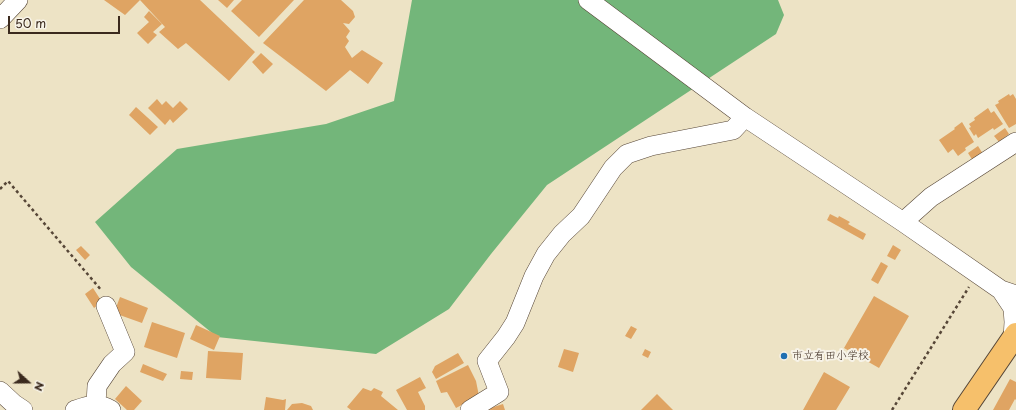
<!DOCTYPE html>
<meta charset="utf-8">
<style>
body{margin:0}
#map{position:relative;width:1016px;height:410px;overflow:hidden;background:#ede3c5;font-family:"Playpen Sans",sans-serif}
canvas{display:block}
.north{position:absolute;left:8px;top:362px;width:40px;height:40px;-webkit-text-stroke:3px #f7f3e8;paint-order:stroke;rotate:111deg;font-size:11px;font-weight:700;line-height:16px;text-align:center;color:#3b2a1e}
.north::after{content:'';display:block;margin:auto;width:14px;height:18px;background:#3b2a1e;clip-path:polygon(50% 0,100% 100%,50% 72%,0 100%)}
.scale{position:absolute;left:8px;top:16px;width:112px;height:18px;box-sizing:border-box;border:2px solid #3b2a1e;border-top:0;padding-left:5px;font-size:12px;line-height:14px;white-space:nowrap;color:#3b2a1e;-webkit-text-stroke:3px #f7f3e8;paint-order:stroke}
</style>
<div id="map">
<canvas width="1016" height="410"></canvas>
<div class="north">N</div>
<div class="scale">50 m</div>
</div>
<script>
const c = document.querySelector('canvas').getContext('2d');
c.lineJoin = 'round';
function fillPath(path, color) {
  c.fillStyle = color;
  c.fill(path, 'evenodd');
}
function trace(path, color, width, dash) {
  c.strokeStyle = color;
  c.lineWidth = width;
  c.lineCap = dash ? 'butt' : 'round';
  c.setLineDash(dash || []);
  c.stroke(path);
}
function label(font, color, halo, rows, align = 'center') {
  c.font = font + ' "Playpen Sans","Klee One",sans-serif';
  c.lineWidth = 4;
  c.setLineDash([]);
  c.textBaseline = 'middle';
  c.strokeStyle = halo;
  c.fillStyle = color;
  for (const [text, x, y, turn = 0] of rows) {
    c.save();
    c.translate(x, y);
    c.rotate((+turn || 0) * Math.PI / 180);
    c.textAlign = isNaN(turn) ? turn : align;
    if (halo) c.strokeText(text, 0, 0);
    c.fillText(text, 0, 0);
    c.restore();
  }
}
fillPath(new Path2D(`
 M412 0H778L784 15 776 34 547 185 491 254 449 309 376 354 217 337 131 267 95 222 177 149 326 124 394 101Z`), '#73b67a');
fillPath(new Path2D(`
 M104 0H200L255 52 229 81 186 43 178 49 159 32 165 27 140 0 125 15Z
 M218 0H234L227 8Z
 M242 0H294L259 37 231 11Z
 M304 0H341L353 11 355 17 349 24 343 23 350 31 346 37 349 41 345 47 352 58 362 50 383 63 368 84 350 70 326 91 263 43Z
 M149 11 162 24 153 32 157 35 148 44 137 33 149 22 144 17Z
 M261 53 273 64 263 74 252 62Z
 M1009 94 1010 96 1013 94 1016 99V124L1009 128 995 105 999 103 998 101Z
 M157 99 162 105 166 101 173 108 180 101 188 109 173 123 170 119 165 125 148 108Z
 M136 107 158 127 150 135 129 115Z
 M988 108 991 113 994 111 1003 124 994 130 993 128 978 138 976 134 974 136 969 128 971 127 969 124 975 120 974 118Z
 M962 122 974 142 965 148 966 150 958 156 953 149 948 153 939 140 955 129 954 128Z
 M1005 128 1009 134 999 142 994 136Z
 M978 146 983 154 973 161 968 153Z
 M830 214 838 218 839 216 850 222 848 224 866 234 863 240 827 220Z
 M893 245 901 250 895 260 887 256Z
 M81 246 90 255 85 260 76 250Z
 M881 262 888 266 878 284 871 280Z
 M93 288 102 302 94 308 85 294Z
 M874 296 909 316 879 368 844 348Z
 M120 297 148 308 142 323 114 313Z
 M152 322 185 333 177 358 144 347Z
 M196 325 220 336 214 350 190 339Z
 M631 326 637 329 631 339 625 336Z
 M564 349 579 353 573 372 558 367Z
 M645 349 651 352 648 358 642 355Z
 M208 351 243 353 241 380 206 378Z
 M458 353 464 363 436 379 432 372 435 366Z
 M143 364 167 374 163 381 140 372Z
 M468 365 476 381 479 396 456 408 447 392 441 393 436 381Z
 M181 371 193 372 192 380 180 379Z
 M824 372 850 387 836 410H803Z
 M420 377 426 388 418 392 425 406V410H407L396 390Z
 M1010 379 1016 382V400L1015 399 1009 410H993Z
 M126 386 142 401 134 410H127L115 399Z
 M363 388 371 391 374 388 383 392 381 396 398 410H351L347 407Z
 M657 394 673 410H641Z
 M266 397 283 400 286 399 285 410H264Z
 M302 403 311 406 313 410H287L292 404Z
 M503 404 505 410H484Z`), '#dfa463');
const minor = new Path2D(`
 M588 0 745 117 903 222 1001 290 1016 295
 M0 19 18 0
 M903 222 931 197 1016 142
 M1001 290 1013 308 1014 322 1013 339
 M0 391 14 404 23 410
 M96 404 97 386 112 364 125 352 106 306
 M75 410C89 405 97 402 111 410
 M470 410 499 392 487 361 506 337 515 323 534 276 546 254 562 234 581 216 613 168 627 154 651 146 733 130 745 117`);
const major = new Path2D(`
 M964 410 1016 334`);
trace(minor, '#564637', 20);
trace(major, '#564637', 24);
trace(new Path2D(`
 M0 189 8 181 102 291
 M892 410 969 287`), '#564637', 2.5, [3, 3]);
trace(minor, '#fff', 19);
trace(major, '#f6c06b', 22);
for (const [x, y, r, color] of [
 [784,356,4,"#1f6fb2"]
]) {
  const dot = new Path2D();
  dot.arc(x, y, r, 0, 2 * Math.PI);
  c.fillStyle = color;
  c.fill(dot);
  trace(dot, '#f7f3e8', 1.5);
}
label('11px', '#3b2a1e', '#f7f3e8', [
 ["市立有田小学校",792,356]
], 'left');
</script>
